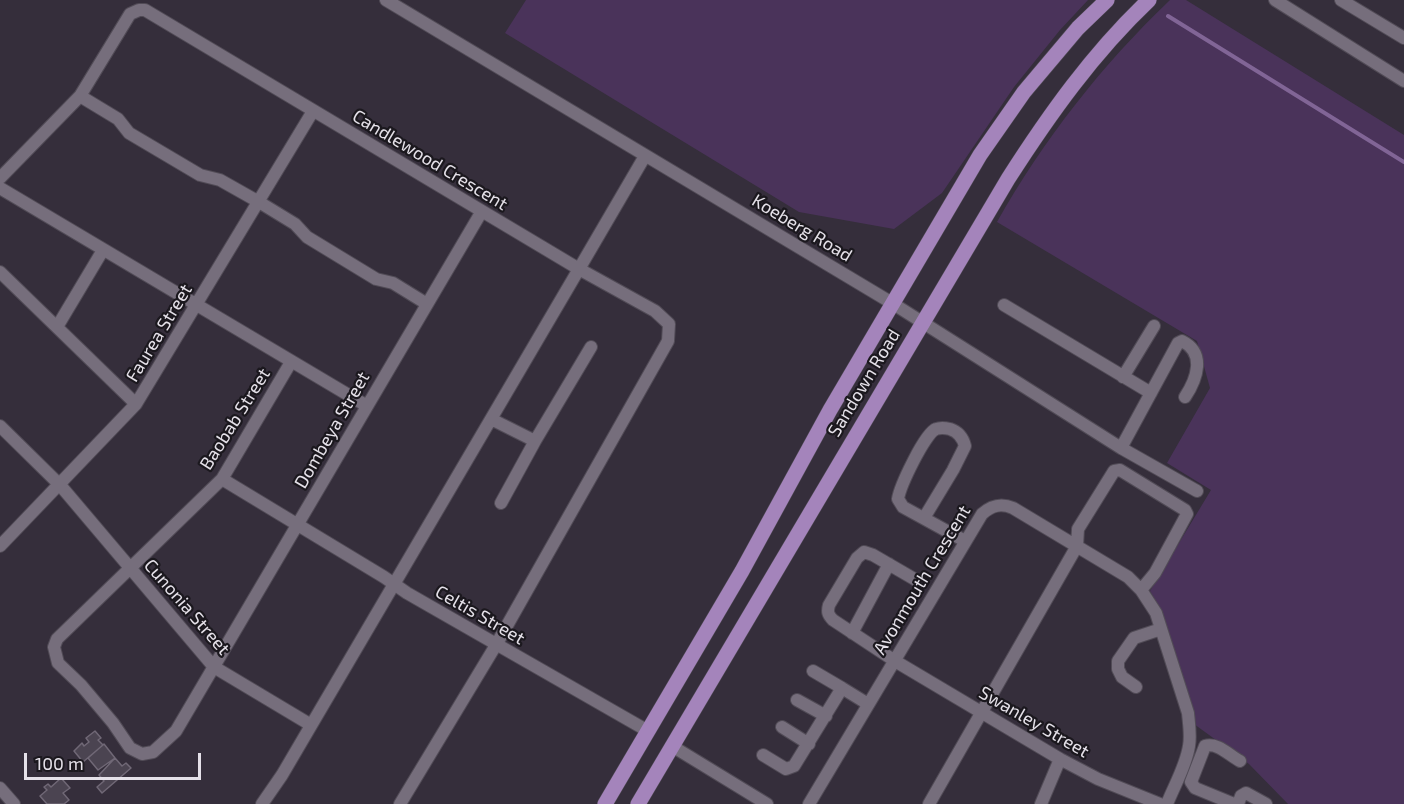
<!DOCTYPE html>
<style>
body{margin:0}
#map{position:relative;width:1404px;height:804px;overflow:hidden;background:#352e3b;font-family:"Exo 2",sans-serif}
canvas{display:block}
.scale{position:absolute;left:24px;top:753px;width:177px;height:27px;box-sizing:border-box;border:3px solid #e5e1e9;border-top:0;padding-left:8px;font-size:18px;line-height:21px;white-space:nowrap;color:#e5e1e9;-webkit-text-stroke:4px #1b181e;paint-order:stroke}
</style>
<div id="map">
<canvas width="1404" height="804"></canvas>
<div class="scale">100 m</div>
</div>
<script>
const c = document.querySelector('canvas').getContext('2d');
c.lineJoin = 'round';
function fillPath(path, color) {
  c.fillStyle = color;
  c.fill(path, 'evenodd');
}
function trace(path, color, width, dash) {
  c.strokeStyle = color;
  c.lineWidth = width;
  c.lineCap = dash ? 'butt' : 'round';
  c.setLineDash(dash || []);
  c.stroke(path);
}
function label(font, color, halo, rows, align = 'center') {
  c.font = font + ' "Exo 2",sans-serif';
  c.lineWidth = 4.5;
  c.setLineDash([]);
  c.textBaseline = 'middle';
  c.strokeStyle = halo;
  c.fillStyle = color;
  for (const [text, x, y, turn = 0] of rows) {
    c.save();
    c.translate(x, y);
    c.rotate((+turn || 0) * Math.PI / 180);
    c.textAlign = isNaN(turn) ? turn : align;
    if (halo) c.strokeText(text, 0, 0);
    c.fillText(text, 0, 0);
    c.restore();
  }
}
fillPath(new Path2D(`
 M526 0H1088L1060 30 1014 87 942 193 894 229 799 212 505 33Z
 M1170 0H1186L1404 135V804H1288L1249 764 1194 724 1190 699 1162 613 1150 591 1211 490 1167 463 1210 388 1197 341 997 222C1044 139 1101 66 1170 0Z`), '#4a335a');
trace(new Path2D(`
 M1168 16 1404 162`), '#816596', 4);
const building = new Path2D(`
 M95 731 101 738 98 740 103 745 83 762 74 751 82 743 84 746 89 742 86 738Z
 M104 744 115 758 98 770 88 758Z
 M115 758 122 766 126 763 131 768 102 793 97 787 104 781 99 775Z
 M61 778 70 788 63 793 69 800 64 804H47L40 796 47 790 44 787 48 784 51 787Z`);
fillPath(building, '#4b4451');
trace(building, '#706876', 1.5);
const minor = new Path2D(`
 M386 0 892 303 1121 448 1197 491
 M1275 0 1404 81
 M1341 0 1404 38
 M80 96 118 119 129 133 200 175 220 180 259 202 295 224 307 237 376 279 393 283 427 304
 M0 178 80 96 130 14 139 10H145L579 269 282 775 262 804
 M0 188 367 406
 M0 272 136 404
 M1004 305 1151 393
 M57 327 103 250
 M291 362 222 479 57 639 54 647 58 663 81 685 113 723 130 748 142 754 153 752 176 731 482 211
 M1123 377 1154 326
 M491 419 535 441 591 347
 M0 426 60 485 214 667 311 725
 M1121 448 1178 343 1182 341C1206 353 1197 379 1185 397
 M222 479 384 577 407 593 648 731
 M501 503 535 441
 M924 518 953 470 965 446C963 438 959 432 950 429 946 428 941 427 936 429 925 433 900 486 898 499L903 507 965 541
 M0 546 136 404 313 111
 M916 580 873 555 864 552 857 558 829 605C827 612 828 615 833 620L895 661 1060 759 1098 779 1160 804
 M852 633 889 564
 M1136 687 1122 677 1118 669V661L1134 638 1161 629
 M842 688 868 704
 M797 700 826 716
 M782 727 809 744
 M672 746 767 804
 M763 755 786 769 794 766 842 688 813 671
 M0 788 14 804
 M400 804 496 645 668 341 669 324 655 311 579 269 645 156
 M809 804 982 514C992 505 1001 503 1013 508L1128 577 1141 590 1156 613 1188 713C1189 724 1191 736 1189 746 1186 766 1174 786 1167 804
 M929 804 1077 546 1078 529 1114 471 1120 470 1185 510 1187 514 1155 573 1141 590
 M1041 804 1060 759
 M1234 804 1195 788 1191 782 1205 746C1217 742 1229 755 1240 761
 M1238 804 1241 796 1246 793 1266 804`);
const major = new Path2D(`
 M605 804 742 571 830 410 980 155 1024 92 1078 28 1107 0
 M638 804 1008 179C1049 115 1093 53 1149 0`);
trace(minor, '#514b56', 14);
trace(major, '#514b56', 16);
trace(minor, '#766e7c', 12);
trace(major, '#a484bb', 15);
label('18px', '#e5e1e9', '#1b181e', [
 ["Candlewood Crescent",430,160,31],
 ["Koeberg Road",802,228,31],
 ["Faurea Street",159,333,-59],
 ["Sandown Road",864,383,-59],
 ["Baobab Street",235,419,-58],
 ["Dombeya Street",332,430,-60],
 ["Avonmouth Crescent",922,580,-59],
 ["Cunonia Street",187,607,49],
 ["Celtis Street",480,615,30],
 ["Swanley Street",1034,722,30]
]);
</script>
